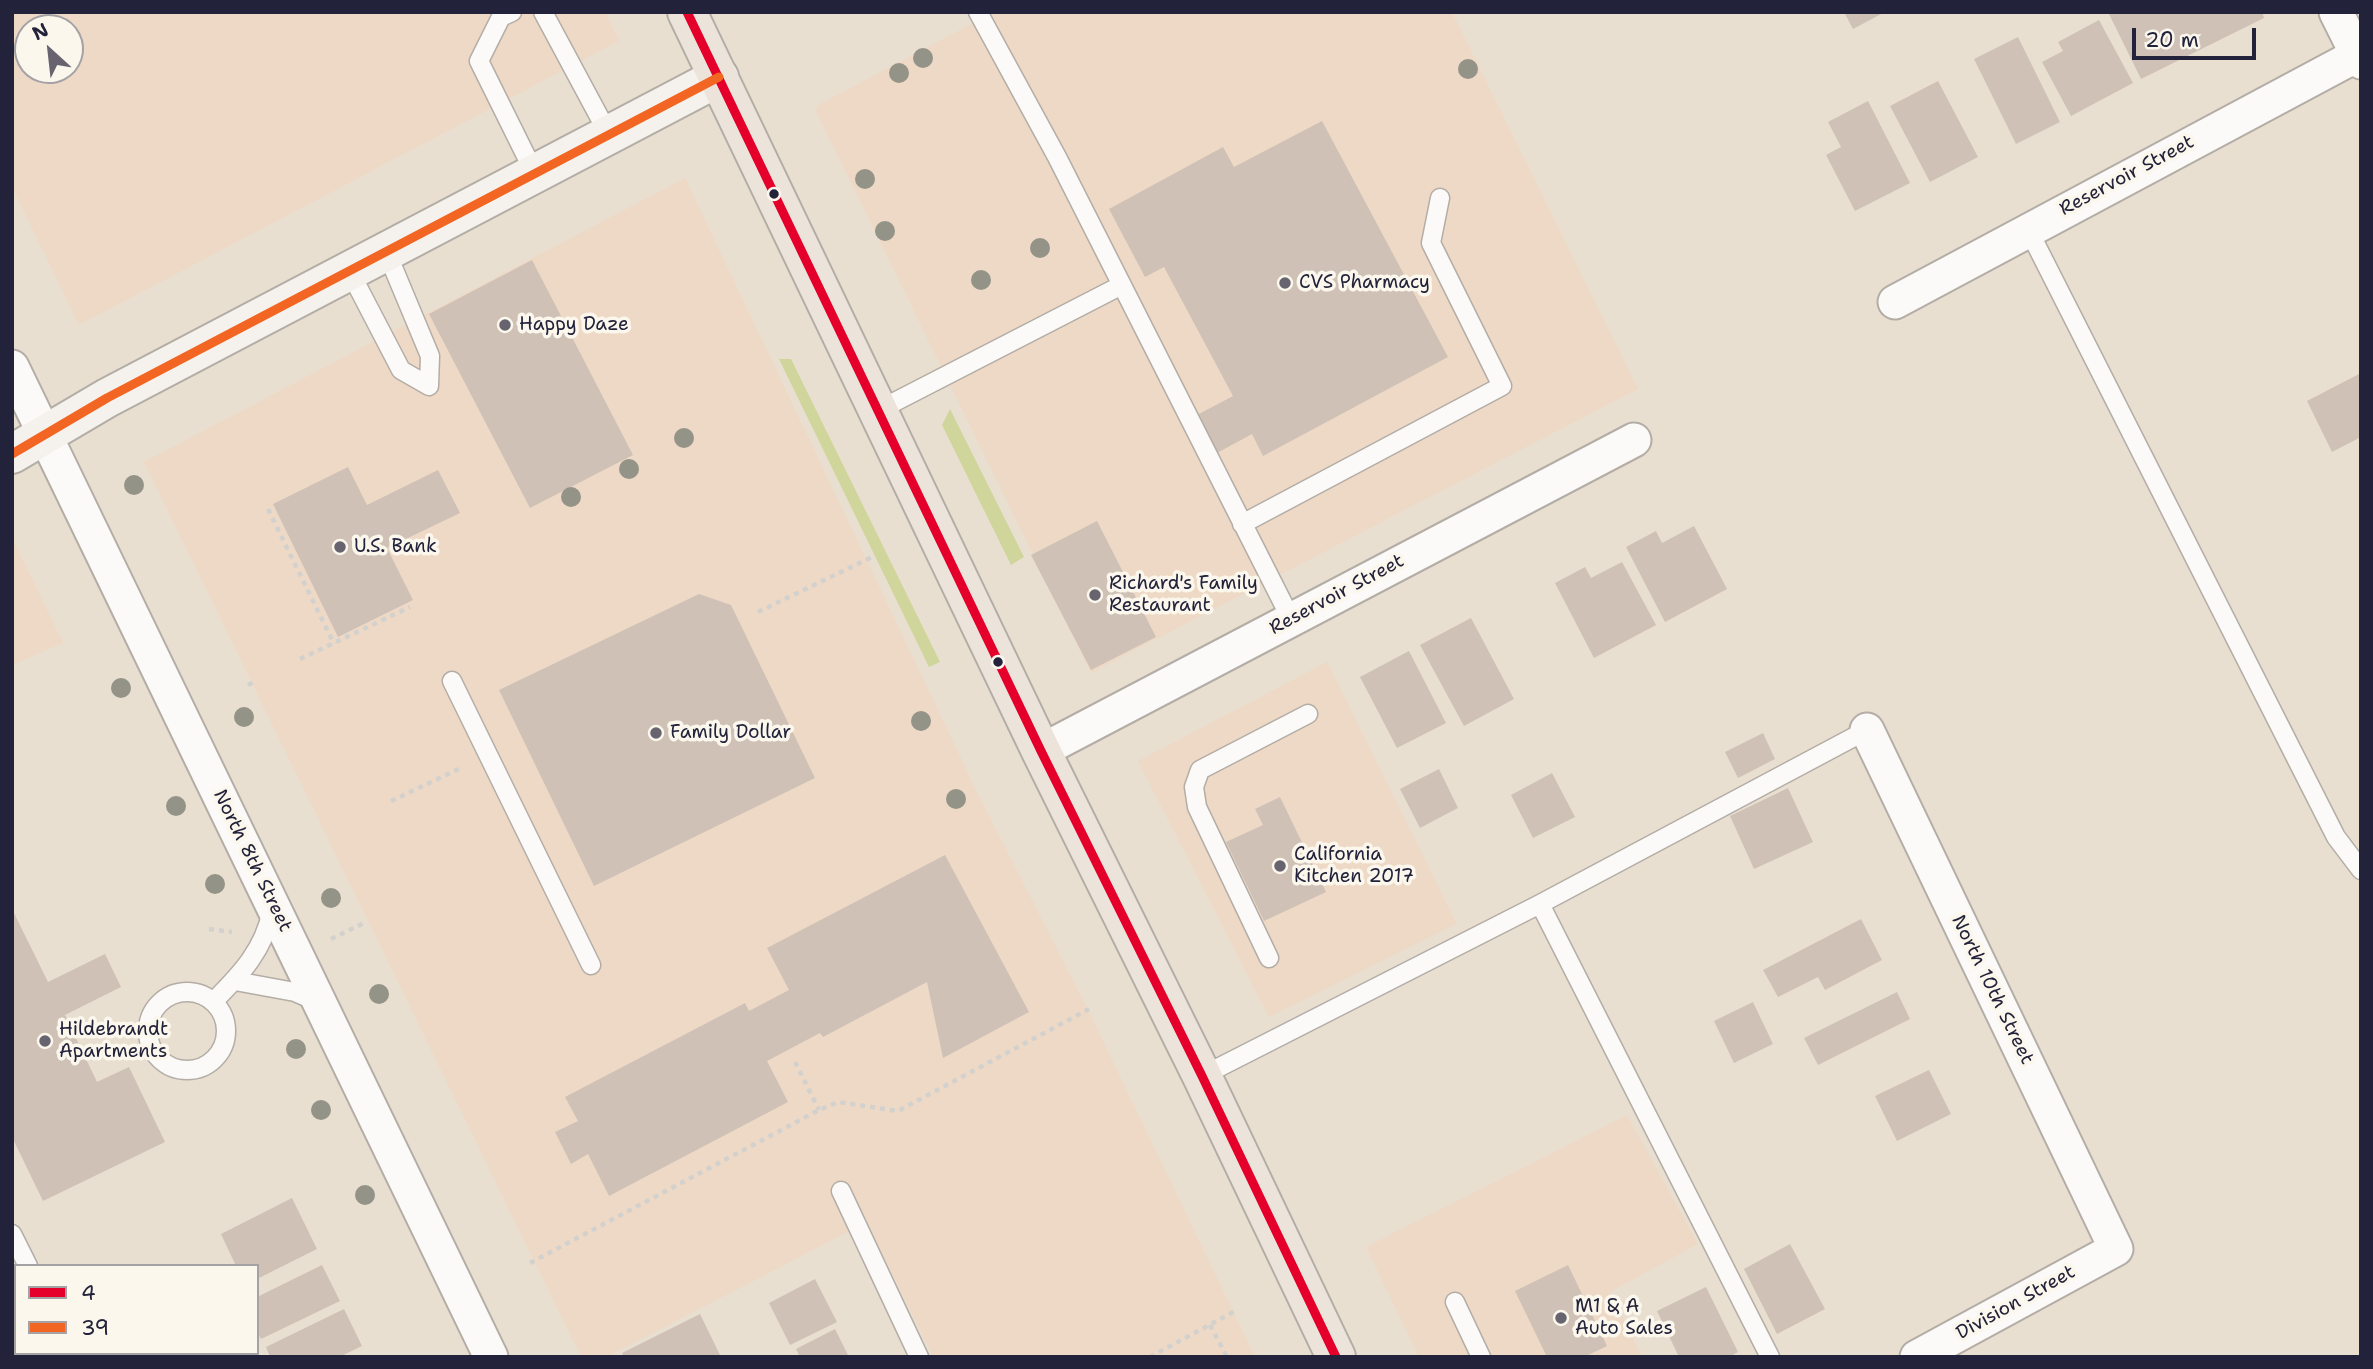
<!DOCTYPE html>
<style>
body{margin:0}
#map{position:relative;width:2373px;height:1369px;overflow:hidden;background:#e8dfd0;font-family:"Shantell Sans",sans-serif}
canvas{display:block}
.frame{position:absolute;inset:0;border:14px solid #22223b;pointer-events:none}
.legend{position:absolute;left:14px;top:1264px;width:245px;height:91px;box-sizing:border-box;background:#fbf7ec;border:2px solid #a4a2a5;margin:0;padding:9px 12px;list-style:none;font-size:21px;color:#22223b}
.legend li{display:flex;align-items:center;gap:14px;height:35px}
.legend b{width:35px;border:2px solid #a4a2a5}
.north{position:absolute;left:14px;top:14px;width:70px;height:70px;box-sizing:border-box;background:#fbf7ec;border:2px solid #a4a2a5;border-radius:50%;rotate:333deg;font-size:19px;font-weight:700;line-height:28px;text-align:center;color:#22223b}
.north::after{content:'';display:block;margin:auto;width:24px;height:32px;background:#67646f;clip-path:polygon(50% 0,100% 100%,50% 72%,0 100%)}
.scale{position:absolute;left:2132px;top:28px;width:124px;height:32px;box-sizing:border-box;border:4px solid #22223b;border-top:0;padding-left:9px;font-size:21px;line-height:24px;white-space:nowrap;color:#22223b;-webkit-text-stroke:5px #fbf7ec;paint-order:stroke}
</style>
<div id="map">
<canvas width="2373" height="1369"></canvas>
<div class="frame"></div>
<ul class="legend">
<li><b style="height:9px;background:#e4002b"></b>4</li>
<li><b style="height:9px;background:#f26522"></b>39</li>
</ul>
<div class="north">N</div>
<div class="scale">20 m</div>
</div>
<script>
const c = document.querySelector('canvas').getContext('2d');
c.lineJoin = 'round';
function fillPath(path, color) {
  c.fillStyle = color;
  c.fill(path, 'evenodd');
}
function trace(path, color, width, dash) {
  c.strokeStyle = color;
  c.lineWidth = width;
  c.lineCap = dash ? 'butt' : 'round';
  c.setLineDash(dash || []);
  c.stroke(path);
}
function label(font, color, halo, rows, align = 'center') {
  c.font = font + ' "Shantell Sans",sans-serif';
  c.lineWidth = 7;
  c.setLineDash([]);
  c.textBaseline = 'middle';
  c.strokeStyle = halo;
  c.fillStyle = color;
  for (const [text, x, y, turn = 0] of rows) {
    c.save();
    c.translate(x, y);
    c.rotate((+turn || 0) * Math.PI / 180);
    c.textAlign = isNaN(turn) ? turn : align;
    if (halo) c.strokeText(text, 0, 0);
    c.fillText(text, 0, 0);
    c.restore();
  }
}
fillPath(new Path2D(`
 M12 12H605L619 41 79 325 12 187ZM28 28H70V70H28Z
 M994 12H1452L1638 389 1091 673 816 111 818 105Z
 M685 178 977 792 1091 1016 1255 1357H933L867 1222 607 1357H581L144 462Z
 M12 537 63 643 12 665Z
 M1327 662 1457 924 1269 1017 1138 761Z
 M1627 1115 1698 1244 1610 1292 1642 1357H1419L1366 1247Z`), '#eed9c6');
fillPath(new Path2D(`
 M779 359H791L940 662 929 667Z
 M950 409 1024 557 1011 565 942 425Z`), '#d0d59b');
fillPath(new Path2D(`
 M1844 12H1885L1853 29Z
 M2108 12H2262L2264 18 2141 79Z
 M2099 20 2133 83 2071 116 2042 62 2063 51 2058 42Z
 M2018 37 2060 122 2016 144 1974 59Z
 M1938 81 1978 157 1930 182 1890 106Z
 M1868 101 1910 183 1855 211 1826 155 1841 147 1828 122Z
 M1322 121 1448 357 1263 456 1252 434 1217 453 1197 415 1233 396 1164 267 1145 277 1109 209 1223 147 1234 167Z
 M532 260 633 455 530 508 429 314Z
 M2361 373V437L2332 452 2307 401Z
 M348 467 367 505 438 470 460 513 387 548 413 600 338 637 273 504Z
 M1097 521 1156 637 1091 670 1031 555Z
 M1694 526 1727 589 1665 622 1626 547 1656 531 1662 543Z
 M1622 562 1656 625 1594 658 1555 583 1585 567 1591 578Z
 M699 594 731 605 815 778 594 886 499 690Z
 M1471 618 1514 699 1464 726 1420 645Z
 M1409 651 1446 723 1397 748 1360 677Z
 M1763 733 1775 759 1738 778 1725 752Z
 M1439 769 1458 808 1420 828 1400 789Z
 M1552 773 1575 817 1533 838 1511 795Z
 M1788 788 1813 842 1754 869 1730 816Z
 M1280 797 1326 892 1264 921 1226 842 1263 825 1255 809Z
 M945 855 1029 1012 943 1058 927 982 823 1037 820 1033 767 1061 788 1102 609 1196 588 1154 571 1164 555 1132 578 1121 565 1097 745 1003 749 1011 789 990 767 948Z
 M12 909 48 982 105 954 121 987 65 1015 97 1082 129 1067 165 1142 43 1201 12 1137Z
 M1861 919 1882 960 1825 990 1818 977 1778 997 1763 970Z
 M1897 992 1910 1019 1818 1065 1804 1038Z
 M1753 1002 1773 1044 1734 1063 1714 1021Z
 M1929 1070 1951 1114 1897 1141 1875 1096Z
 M292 1198 317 1249 257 1279V1266H236L221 1234Z
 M1790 1244 1825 1309 1777 1334 1744 1269Z
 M322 1265 340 1301 261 1339 257 1332V1297Z
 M1568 1265 1607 1346 1584 1357H1547L1515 1291Z
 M815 1279 837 1322 790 1345 769 1303Z
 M1706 1287 1738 1352 1729 1357H1679L1657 1311Z
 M344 1309 362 1346 339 1357H270L266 1347Z
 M12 1313 16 1320V1340L12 1342Z
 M700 1314 721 1357H624L622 1353Z
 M835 1329 849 1357H800L796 1349Z
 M16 1350V1353H35L37 1357H12Z`), '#cfc1b6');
const service = new Path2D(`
 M512 12 501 17 479 61 535 174
 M543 12 609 135
 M978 12 1057 157 1291 619
 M2028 229 2336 837 2361 870
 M350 272 401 370 429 386 430 356 387 253
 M879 410 1120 286
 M1242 524 1502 386 1431 243 1440 198
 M452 681 591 965
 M1540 904 1770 1357
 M1269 958 1197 807 1194 787 1200 770 1308 714
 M235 981 295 992 316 1001
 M148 1031a39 39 0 1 1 78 0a39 39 0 1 1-78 0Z
 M213 1002C241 974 264 950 272 910
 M1202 1076 1540 904 1867 730
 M841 1191 919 1357
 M12 1234 28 1266
 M1455 1302 1481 1357
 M70 1353 72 1357`);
const minor = new Path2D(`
 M2336 12 2361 62
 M1895 302 2361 53
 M12 367 491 1357
 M1867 730 2116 1249 1917 1357
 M1041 751 1634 440`);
const secondary = new Path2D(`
 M12 454 107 398 719 77`);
const primary = new Path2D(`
 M687 12 1041 751 1202 1076 1336 1357`);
trace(service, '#b3ada6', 21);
trace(minor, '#b3ada6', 37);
trace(secondary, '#b3ada6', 42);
trace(primary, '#b3ada6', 42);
trace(new Path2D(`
 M268 509 334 644
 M758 612 872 557
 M300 659 410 607
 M248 685 256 681
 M391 801 463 767
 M209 929 232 932
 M331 939 364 923
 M795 1062 819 1110
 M530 1263 819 1110 838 1102 898 1111 1091 1008
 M1210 1325 1227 1357
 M1150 1357 1237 1310`), '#d3d1cd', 4.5, [5, 5]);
trace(service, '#fcfaf8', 18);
trace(minor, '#fcfaf8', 33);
trace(secondary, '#f5f2ed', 38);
trace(primary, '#ece4db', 38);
trace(new Path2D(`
 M687 12 1041 751 1202 1076 1336 1357`), '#e4002b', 9);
trace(new Path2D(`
 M12 454 107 398 719 77`), '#f26522', 9);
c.fillStyle = '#949387';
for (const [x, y] of [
 [923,58],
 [1468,69],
 [899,73],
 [865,179],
 [885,231],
 [1040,248],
 [981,280],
 [684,438],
 [629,469],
 [134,485],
 [571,497],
 [121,688],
 [244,717],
 [921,721],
 [956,799],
 [176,806],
 [215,884],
 [331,898],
 [379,994],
 [296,1049],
 [321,1110],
 [365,1195]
]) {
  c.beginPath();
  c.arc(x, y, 10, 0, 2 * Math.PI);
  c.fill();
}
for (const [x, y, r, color] of [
 [774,194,6,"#22223b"],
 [1285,283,7,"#67646f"],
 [505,325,7,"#67646f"],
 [340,547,7,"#67646f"],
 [1095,595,7,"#67646f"],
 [998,662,6,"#22223b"],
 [656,733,7,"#67646f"],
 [1280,866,7,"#67646f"],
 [45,1041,7,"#67646f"],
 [1561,1318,7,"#67646f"]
]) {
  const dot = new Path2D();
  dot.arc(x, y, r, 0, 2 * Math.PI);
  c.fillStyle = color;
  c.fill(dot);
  trace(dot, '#fbf7ec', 2.5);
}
label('19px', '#22223b', '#fbf7ec', [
 ["Reservoir Street",2127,176,-28],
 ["Reservoir Street",1337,595,-28],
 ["North 8th Street",252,861,64],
 ["North 10th Street",1992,990,64],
 ["Division Street",2016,1303,-29]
]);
label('19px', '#22223b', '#fbf7ec', [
 ["CVS Pharmacy",1299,283],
 ["Happy Daze",519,325],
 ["U.S. Bank",354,547],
 ["Richard's Family",1109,584],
 ["Restaurant",1109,606],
 ["Family Dollar",670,733],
 ["California",1294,855],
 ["Kitchen 2017",1294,877],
 ["Hildebrandt",59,1030],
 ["Apartments",59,1052],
 ["M1 & A",1575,1307],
 ["Auto Sales",1575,1329]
], 'left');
</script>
